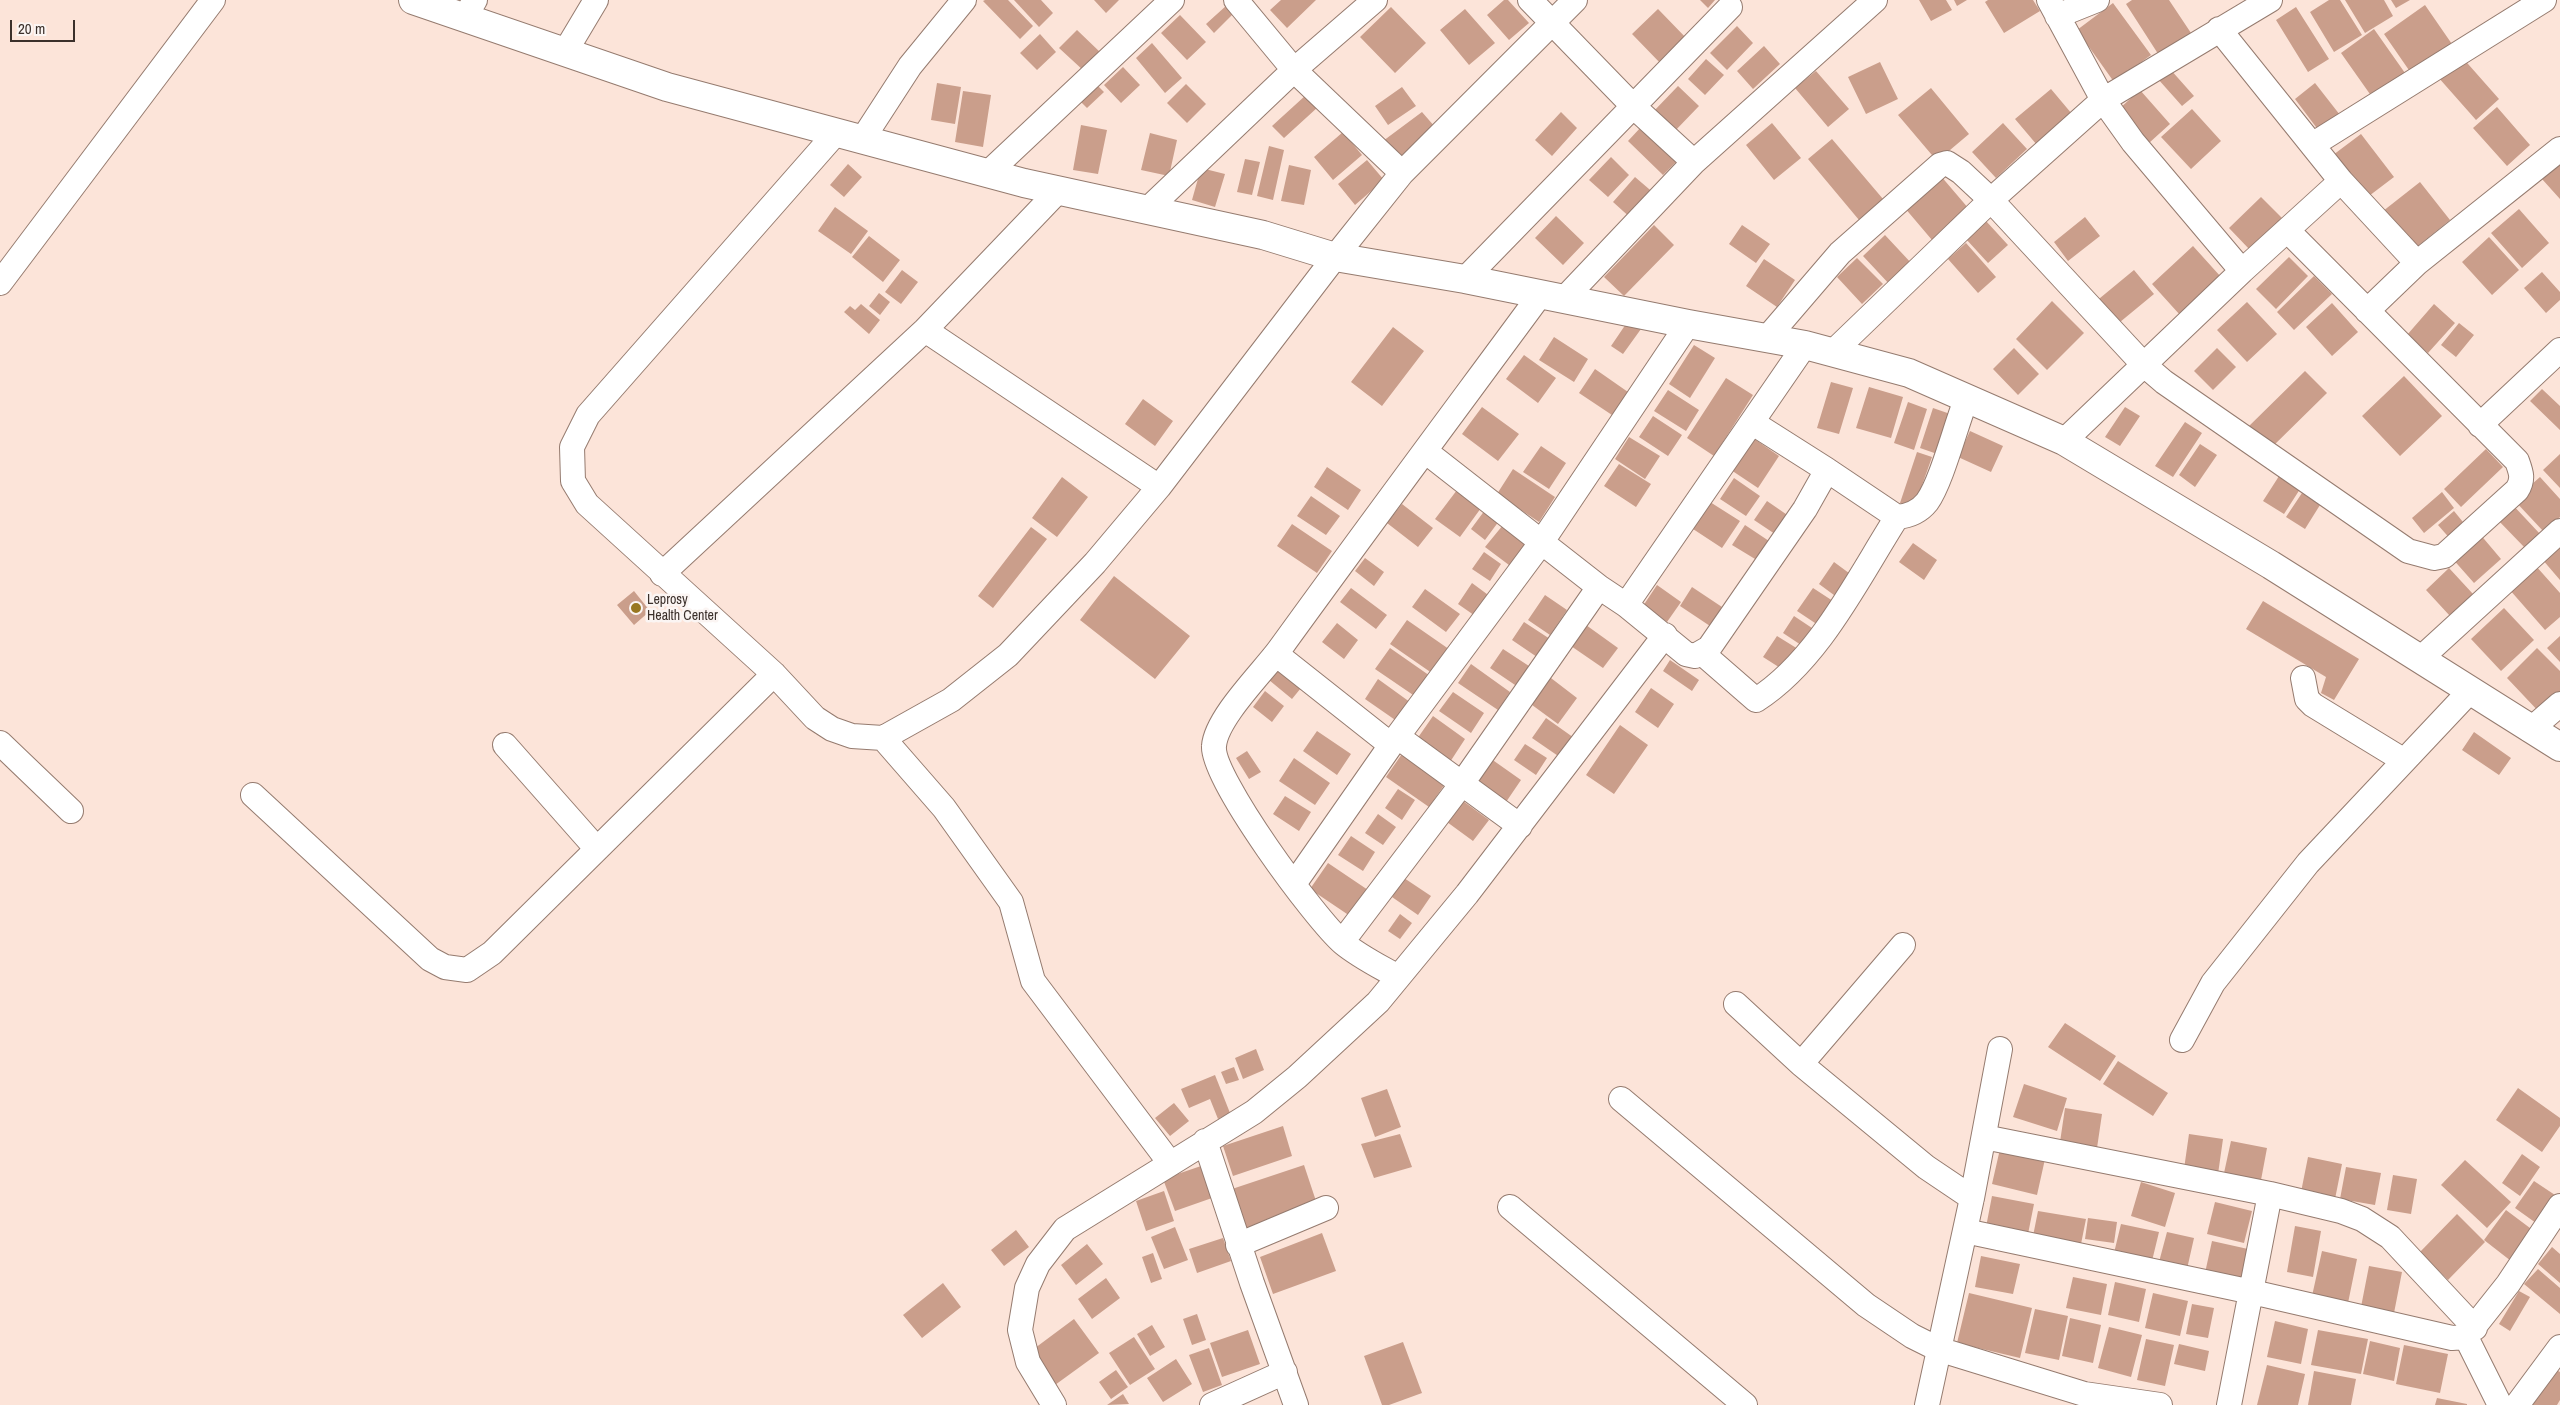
<!DOCTYPE html>
<style>
body{margin:0}
#map{position:relative;width:2560px;height:1405px;overflow:hidden;background:#fce4d9;font-family:"Archivo Narrow",sans-serif}
canvas{display:block}
.scale{position:absolute;left:10px;top:20px;width:65px;height:22px;box-sizing:border-box;border:2px solid #3b302b;border-top:0;padding-left:6px;font-size:15px;line-height:18px;white-space:nowrap;color:#3b302b;-webkit-text-stroke:4px #fbf5f3;paint-order:stroke}
</style>
<div id="map">
<canvas width="2560" height="1405"></canvas>
<div class="scale">20 m</div>
</div>
<script>
const c = document.querySelector('canvas').getContext('2d');
c.lineJoin = 'round';
function fillPath(path, color) {
  c.fillStyle = color;
  c.fill(path, 'evenodd');
}
function trace(path, color, width, dash) {
  c.strokeStyle = color;
  c.lineWidth = width;
  c.lineCap = dash ? 'butt' : 'round';
  c.setLineDash(dash || []);
  c.stroke(path);
}
function label(font, color, halo, rows, align = 'center') {
  c.font = font + ' "Archivo Narrow",sans-serif';
  c.lineWidth = 5;
  c.setLineDash([]);
  c.textBaseline = 'middle';
  c.strokeStyle = halo;
  c.fillStyle = color;
  for (const [text, x, y, turn = 0] of rows) {
    c.save();
    c.translate(x, y);
    c.rotate((+turn || 0) * Math.PI / 180);
    c.textAlign = isNaN(turn) ? turn : align;
    if (halo) c.strokeText(text, 0, 0);
    c.fillText(text, 0, 0);
    c.restore();
  }
}
fillPath(new Path2D(`
 M985 0H1008L1033 26 1020 39 983 1Z
 M1014 0H1041L1053 13 1039 27Z
 M1094 0H1119L1106 13Z
 M1281 0H1316L1287 28 1270 10Z
 M1504 0H1508L1529 23 1509 40 1487 15Z
 M1700 0H1715L1708 8Z
 M1919 0H1946L1952 10 1931 21Z
 M1954 0H1967L1957 6Z
 M1988 0H2033L2040 11 2004 33 1985 2Z
 M2132 0H2169L2195 39 2162 60 2126 4Z
 M2329 0H2340L2362 35 2334 52 2310 12Z
 M2345 0H2384L2393 16 2365 33Z
 M2391 0H2410L2396 8Z
 M2113 3 2151 55 2114 82 2077 30Z
 M1227 5 1234 13 1214 33 1206 24Z
 M2425 5 2454 47 2413 76 2384 34Z
 M1391 7 1426 43 1395 73 1360 37Z
 M2296 7 2329 59 2308 72 2276 20Z
 M1465 9 1495 43 1469 65 1440 30Z
 M1658 9 1690 42 1664 67 1632 34Z
 M1180 15 1206 42 1187 60 1161 33Z
 M1737 26 1753 43 1727 70 1710 53Z
 M2374 29 2405 73 2372 97 2341 53Z
 M1077 30 1101 53 1084 71 1059 48Z
 M1040 34 1056 52 1037 70 1020 53Z
 M1152 43 1182 78 1165 93 1136 58Z
 M1764 46 1780 64 1753 89 1737 71Z
 M2461 56 2499 99 2476 120 2438 77Z
 M1706 59 1724 75 1705 95 1688 79Z
 M1880 62 1898 99 1866 114 1848 77Z
 M1123 67 1140 85 1121 103 1104 85Z
 M2170 69 2194 96 2182 106 2158 79Z
 M1816 71 1849 109 1828 127 1795 88Z
 M1094 82 1104 92 1087 108 1078 99Z
 M937 83 961 87 955 124 931 120Z
 M2315 83 2340 115 2319 131 2295 99Z
 M1186 84 1206 104 1187 123 1167 103Z
 M1678 86 1699 106 1673 133 1652 113Z
 M1402 87 1416 106 1388 125 1375 106Z
 M1931 88 1969 134 1937 161 1898 115Z
 M2051 89 2072 114 2037 145 2015 119Z
 M2140 90 2170 124 2149 143 2119 109Z
 M963 91 991 95 983 147 955 142Z
 M1306 95 1318 107 1284 138 1272 126Z
 M2497 107 2530 145 2507 166 2473 128Z
 M2192 109 2221 141 2191 169 2161 137Z
 M1422 112 1435 127 1396 160 1383 141Z
 M1561 112 1577 128 1552 156 1535 140Z
 M1772 123 1801 158 1774 180 1746 145Z
 M2003 123 2027 149 1996 178 1972 152Z
 M1081 125 1107 130 1098 174 1073 170Z
 M1642 126 1677 161 1663 175 1628 141Z
 M1343 132 1362 155 1333 180 1314 157Z
 M1150 133 1177 140 1169 176 1141 170Z
 M2361 134 2394 177 2365 199 2333 155Z
 M1832 139 1883 199 1859 220 1808 159Z
 M1269 146 1284 150 1273 200 1257 196Z
 M1611 157 1629 175 1608 197 1589 180Z
 M1245 159 1260 162 1252 195 1237 192Z
 M1367 160 1384 180 1355 205 1338 184Z
 M2560 163V199L2542 179Z
 M848 164 862 177 844 197 830 185Z
 M1289 165 1311 170 1304 205 1281 201Z
 M1201 168 1225 174 1215 207 1192 200Z
 M1940 175 1969 209 1932 240 1904 207Z
 M1635 177 1656 195 1633 220 1613 202Z
 M2420 182 2450 220 2409 253 2378 215Z
 M2261 197 2282 218 2250 250 2229 228Z
 M835 207 868 231 851 254 818 231Z
 M2519 209 2549 243 2522 268 2491 233Z
 M1556 216 1584 243 1563 265 1535 238Z
 M2085 217 2100 236 2068 261 2054 242Z
 M1986 221 2008 245 1988 263 1966 239Z
 M1654 225 1674 245 1624 296 1604 277Z
 M1742 225 1770 244 1756 263 1729 244Z
 M1885 235 1913 265 1891 286 1863 256Z
 M869 236 900 260 883 282 852 257Z
 M2489 237 2519 270 2492 295 2462 262Z
 M1966 243 1996 277 1978 293 1948 259Z
 M2193 246 2221 277 2180 315 2152 284Z
 M2289 257 2308 276 2276 309 2256 289Z
 M1857 258 1883 284 1862 304 1837 277Z
 M1764 259 1795 280 1777 307 1746 286Z
 M902 270 918 282 901 304 885 292Z
 M2134 270 2154 294 2114 327 2094 303Z
 M2542 272 2560 292V300L2546 313 2524 288Z
 M2314 276 2332 294 2294 330 2277 312Z
 M879 293 890 302 880 315 869 306Z
 M2052 301 2084 333 2047 370 2016 339Z
 M2247 302 2277 334 2247 362 2217 330Z
 M2332 303 2358 332 2332 356 2306 327Z
 M861 304 880 320 869 334 844 312 850 306 855 310Z
 M2434 304 2455 323 2428 353 2407 335Z
 M1628 321 1641 329 1623 354 1611 346Z
 M2459 323 2474 335 2456 357 2441 345Z
 M1393 327 1424 351 1382 406 1351 382Z
 M1554 337 1588 359 1574 382 1539 360Z
 M1694 345 1715 358 1690 398 1669 384Z
 M2014 348 2039 374 2018 395 1993 369Z
 M2217 348 2236 367 2213 390 2194 371Z
 M1524 355 1556 378 1538 403 1506 379Z
 M1595 369 1628 392 1612 415 1579 393Z
 M2305 371 2327 393 2268 451 2246 429Z
 M2404 376 2442 416 2400 456 2362 416Z
 M1726 378 1753 395 1714 456 1687 438Z
 M1831 382 1853 388 1839 434 1817 428Z
 M1869 387 1903 397 1891 438 1856 428Z
 M2542 389 2560 406V430L2530 401Z
 M1668 390 1699 410 1686 431 1654 411Z
 M1143 399 1173 421 1155 446 1125 424Z
 M1908 402 1927 409 1914 450 1894 443Z
 M1482 407 1519 434 1498 461 1462 434Z
 M2125 407 2140 416 2120 446 2105 437Z
 M1933 408 1956 416 1943 456 1920 448Z
 M1653 416 1682 435 1668 456 1639 437Z
 M2185 422 2202 433 2173 477 2155 466Z
 M1970 431 2003 446 1991 472 1958 457Z
 M1629 437 1660 456 1645 479 1615 459Z
 M1753 438 1779 456 1758 488 1731 470Z
 M2200 444 2217 455 2195 487 2179 475Z
 M1541 446 1566 463 1549 489 1523 472Z
 M2486 449 2503 467 2461 507 2444 489Z
 M1917 452 1932 457 1914 508 1900 503Z
 M2560 454V488L2543 470Z
 M1619 464 1651 484 1636 507 1604 486Z
 M1327 467 1361 490 1348 510 1314 487Z
 M1513 469 1555 497 1539 522 1497 494Z
 M2281 473 2302 486 2284 514 2263 501Z
 M1062 477 1088 497 1057 537 1032 518Z
 M2540 477 2560 499V517L2544 532 2514 500Z
 M1734 478 1760 496 1746 516 1720 499Z
 M1457 490 1481 508 1460 537 1435 519Z
 M2442 492 2454 508 2424 533 2412 518Z
 M2302 493 2320 505 2305 529 2286 517Z
 M1311 496 1340 516 1326 535 1297 516Z
 M1767 501 1796 521 1784 540 1754 520Z
 M1710 502 1740 521 1722 548 1693 529Z
 M2510 502 2541 535 2526 549 2495 517Z
 M1402 504 1433 528 1418 547 1387 523Z
 M1485 510 1499 521 1485 540 1471 529Z
 M2454 511 2467 527 2452 541 2438 525Z
 M1292 524 1332 551 1317 573 1277 546Z
 M1503 525 1530 545 1513 568 1485 547Z
 M1745 525 1772 543 1760 562 1732 545Z
 M1031 527 1047 539 993 608 978 596Z
 M2479 533 2501 559 2474 583 2451 557Z
 M1913 543 1937 560 1924 580 1899 562Z
 M2560 543V580L2542 559Z
 M1484 552 1501 564 1490 581 1472 569Z
 M1365 558 1384 572 1374 586 1355 571Z
 M1834 562 1853 576 1838 598 1819 584Z
 M2535 565 2560 593V617L2545 630 2509 589Z
 M2449 568 2473 594 2450 616 2426 590Z
 M1114 576 1190 636 1155 679 1080 620Z
 M1472 583 1495 600 1481 620 1458 604Z
 M1657 585 1681 602 1667 622 1643 606Z
 M1692 587 1722 607 1710 626 1680 606Z
 M1351 588 1387 615 1376 629 1340 602Z
 M1813 588 1836 603 1821 627 1797 611Z
 M1425 589 1460 614 1446 632 1412 607Z
 M634 591 650 611 634 625 617 605Z
 M1545 595 1567 610 1550 635 1528 620Z
 M2263 601 2359 659 2334 700 2321 693 2326 677 2246 629Z
 M2504 608 2534 640 2501 671 2471 639Z
 M1794 616 1818 632 1807 649 1783 633Z
 M1407 620 1456 654 1439 678 1390 644Z
 M1524 622 1550 639 1537 657 1512 640Z
 M1337 623 1358 640 1344 659 1322 642Z
 M1586 625 1618 648 1603 668 1571 646Z
 M1777 636 1798 649 1785 671 1763 657Z
 M2560 636V662L2547 648Z
 M1390 648 1433 678 1419 699 1375 669Z
 M2537 648 2560 671V695L2541 714 2507 678Z
 M1503 649 1532 668 1518 687 1490 668Z
 M1670 660 1699 680 1692 691 1663 671Z
 M1282 664 1305 683 1292 699 1269 680Z
 M1471 664 1510 692 1498 710 1458 683Z
 M1547 675 1577 698 1558 724 1528 702Z
 M1378 679 1414 705 1401 724 1365 699Z
 M1651 688 1674 704 1658 728 1635 712Z
 M1265 691 1284 706 1272 722 1253 707Z
 M1453 692 1484 713 1471 733 1439 711Z
 M1433 716 1465 739 1450 762 1417 739Z
 M1546 718 1577 740 1564 760 1532 738Z
 M1620 725 1648 745 1614 794 1586 775Z
 M1317 731 1351 754 1337 775 1303 751Z
 M2474 732 2511 758 2499 775 2462 750Z
 M1525 744 1547 758 1536 775 1514 760Z
 M1247 751 1261 772 1249 779 1236 758Z
 M1404 751 1447 781 1429 807 1386 777Z
 M1487 756 1521 780 1504 805 1470 781Z
 M1294 758 1330 783 1315 805 1279 781Z
 M1398 789 1415 800 1402 820 1385 808Z
 M1285 796 1311 812 1299 831 1273 814Z
 M1463 801 1489 820 1473 841 1447 822Z
 M1378 814 1396 827 1383 845 1365 833Z
 M1351 836 1375 852 1363 871 1338 855Z
 M1328 863 1368 890 1350 916 1310 889Z
 M1404 878 1431 896 1418 915 1392 897Z
 M1400 914 1412 923 1400 939 1388 931Z
 M2065 1023 2116 1056 2100 1081 2048 1047Z
 M1256 1049 1264 1070 1243 1079 1235 1058Z
 M2118 1061 2168 1093 2153 1116 2103 1084Z
 M1234 1067 1239 1080 1226 1084 1221 1072Z
 M1215 1075 1230 1113 1218 1119 1210 1099 1189 1108 1181 1089Z
 M2024 1084 2067 1098 2057 1131 2013 1117Z
 M2518 1088 2560 1118V1126L2542 1152 2496 1120Z
 M1387 1089 1401 1127 1375 1137 1361 1098Z
 M1174 1103 1189 1121 1170 1136 1155 1118Z
 M2065 1108 2102 1114 2097 1148 2060 1142Z
 M1283 1126 1292 1156 1233 1176 1223 1146Z
 M1400 1134 1412 1167 1374 1178 1361 1144Z
 M2189 1134 2223 1139 2218 1174 2184 1169Z
 M2231 1141 2267 1148 2261 1180 2224 1173Z
 M2000 1149 2045 1159 2037 1195 1992 1184Z
 M2522 1154 2540 1167 2520 1196 2502 1183Z
 M2308 1157 2342 1164 2335 1199 2301 1192Z
 M2465 1160 2511 1202 2487 1228 2441 1185Z
 M1304 1165 1317 1204 1246 1229 1232 1189Z
 M1201 1166 1212 1198 1175 1211 1163 1179Z
 M2346 1167 2381 1173 2375 1205 2340 1199Z
 M2393 1175 2417 1179 2411 1214 2387 1210Z
 M2534 1181 2555 1195 2536 1223 2515 1208Z
 M2141 1182 2175 1193 2165 1227 2131 1216Z
 M1164 1191 1174 1221 1146 1231 1136 1201Z
 M1992 1196 2034 1204 2028 1234 1986 1227Z
 M2215 1202 2252 1211 2244 1243 2207 1234Z
 M2506 1210 2534 1231 2511 1261 2484 1240Z
 M2038 1211 2086 1219 2081 1244 2033 1236Z
 M2457 1214 2485 1242 2448 1280 2420 1252Z
 M2088 1218 2117 1222 2114 1243 2085 1239Z
 M2121 1224 2159 1232 2152 1261 2114 1253Z
 M2295 1226 2321 1231 2313 1277 2287 1272Z
 M1175 1227 1188 1260 1164 1269 1151 1237Z
 M1016 1230 1029 1247 1004 1266 991 1250Z
 M2167 1232 2194 1238 2187 1269 2159 1262Z
 M1322 1233 1336 1271 1273 1294 1260 1257Z
 M1223 1238 1231 1261 1197 1273 1189 1249Z
 M2212 1241 2248 1249 2240 1281 2205 1273Z
 M1087 1244 1103 1264 1076 1285 1061 1265Z
 M2552 1247 2560 1254V1283L2538 1264Z
 M2322 1251 2357 1259 2348 1303 2312 1296Z
 M1153 1253 1162 1279 1151 1283 1142 1257Z
 M1981 1256 2020 1264 2013 1294 1975 1287Z
 M2369 1266 2402 1272 2394 1313 2361 1307Z
 M2538 1269 2560 1288V1314L2524 1284Z
 M2073 1277 2107 1284 2101 1315 2066 1308Z
 M1106 1278 1120 1298 1092 1319 1078 1299Z
 M2115 1282 2146 1289 2139 1322 2108 1315Z
 M943 1283 961 1307 922 1338 903 1315Z
 M2519 1291 2530 1297 2510 1331 2499 1324Z
 M1969 1293 2032 1308 2020 1358 1957 1343Z
 M2153 1293 2188 1301 2180 1336 2145 1328Z
 M2192 1304 2214 1308 2208 1338 2186 1334Z
 M2035 1309 2068 1316 2059 1360 2025 1353Z
 M1197 1314 1206 1340 1192 1345 1183 1319Z
 M2070 1318 2101 1325 2093 1363 2062 1356Z
 M1074 1319 1099 1353 1055 1385 1031 1351Z
 M2275 1321 2308 1329 2301 1364 2267 1357Z
 M1152 1325 1165 1347 1150 1356 1137 1334Z
 M2109 1327 2142 1335 2131 1377 2098 1368Z
 M1248 1330 1260 1364 1222 1377 1210 1343Z
 M2318 1330 2368 1339 2361 1374 2311 1365Z
 M1134 1337 1155 1369 1130 1385 1109 1353Z
 M2146 1339 2174 1345 2165 1386 2137 1380Z
 M2370 1341 2400 1348 2394 1381 2363 1374Z
 M1403 1342 1422 1393 1389 1405H1382L1364 1356Z
 M2179 1344 2209 1351 2205 1371 2174 1364Z
 M2404 1345 2448 1354 2440 1393 2396 1384Z
 M1209 1348 1222 1385 1203 1392 1189 1355Z
 M1176 1359 1192 1384 1163 1402 1147 1378Z
 M2267 1365 2305 1374 2298 1405H2257Z
 M2553 1368 2560 1372V1400L2557 1405H2530Z
 M1116 1370 1128 1387 1111 1399 1099 1382Z
 M2314 1371 2356 1379 2351 1405H2308Z
 M1123 1394 1129 1404 1107 1405Z
 M2437 1398 2467 1404V1405H2435Z`), '#ca9e8b');
const minor = new Path2D(`
 M1236 0 1294 70 1402 173
 M1530 0 1633 106 1694 162
 M2049 0 2103 100 2133 142 2242 271
 M2057 16 2097 0
 M465 17 475 0
 M2219 29 2341 181 2417 263
 M565 52 596 0
 M835 134 588 415 572 447 573 481 587 504 774 674 815 718 832 729 852 736 883 738 951 700 1008 655 1095 563 1159 487 1335 257 1402 173 1575 0
 M862 140 910 66 964 0
 M2312 145 2544 0
 M988 173 1172 0
 M1147 210 1294 70 1375 0
 M1465 279 1730 7
 M0 283 213 0
 M1563 300 1694 162 1875 0
 M2367 311 2417 263 2560 149
 M925 330 1159 487
 M1767 338 1840 253 1940 165 1947 163 1961 172 1991 200 2143 364 2164 382 2408 551 2434 558 2444 556 2517 490C2524 479 2521 472 2517 461L2287 230
 M1834 351 1991 200 2103 100 2270 0
 M2480 425 2560 350
 M2064 441 2242 271 2341 181
 M1425 451 1599 587 1626 605 1686 654 1695 656 1709 648 1805 509 1827 470 1753 423
 M1827 470 1897 517C1909 516 1919 512 1927 502 1942 481 1956 424 1967 397
 M662 574 925 330 1059 190
 M1626 605 1805 345
 M1702 653 1756 700C1819 660 1858 578 1897 517
 M1276 654 1391 745
 M2420 659 2560 531
 M2303 678 2307 699 2313 705 2403 760
 M2530 730 2560 704
 M1398 737 1520 826
 M883 738 944 808 1011 902 1033 981 1170 1163
 M0 743 71 811
 M505 745 596 848
 M253 795 430 959 445 967 467 970 492 953 774 674
 M1294 884 1391 745 1541 543 1688 324
 M1342 942 1461 785 1599 587
 M1398 977C1379 966 1360 957 1343 943 1316 920 1211 778 1214 746 1216 718 1262 673 1279 650 1365 531 1453 413 1540 295
 M1736 1004 1801 1064 1926 1167 1972 1198
 M2182 1040 2213 983 2308 863 2470 691
 M1801 1064 1903 945
 M1621 1099 1866 1305 1912 1336 1938 1349 2084 1394 2160 1405
 M1984 1137 2270 1194 2341 1211 2362 1219 2390 1237 2475 1328
 M1205 1141 1252 1283 1296 1405
 M1510 1207 1745 1405
 M1965 1231 2252 1292 2452 1338 2466 1337 2508 1284 2560 1206
 M1238 1245 1326 1208
 M2466 1337 2500 1405
 M1054 1405 1028 1362 1020 1330 1027 1288 1038 1264 1065 1229 1254 1112 1297 1077 1378 1002 1467 894 1665 635
 M1212 1405 1285 1372
 M1927 1405 1972 1198 2000 1049
 M2229 1405 2270 1194
 M2517 1405 2560 1347`);
const tertiary = new Path2D(`
 M413 0 667 87 1024 183 1263 235 1335 257 1465 279 1688 324 1805 345 1909 373 2064 441 2271 565 2560 747`);
trace(minor, '#957b6f', 26);
trace(tertiary, '#957b6f', 30);
trace(minor, '#fff', 24);
trace(tertiary, '#fff', 28);
for (const [x, y, r, color] of [
 [636,608,6,"#987721"]
]) {
  const dot = new Path2D();
  dot.arc(x, y, r, 0, 2 * Math.PI);
  c.fillStyle = color;
  c.fill(dot);
  trace(dot, '#fbf5f3', 2);
}
label('14px', '#3b302b', '#fbf5f3', [
 ["Leprosy",647,600],
 ["Health Center",647,616]
], 'left');
</script>
